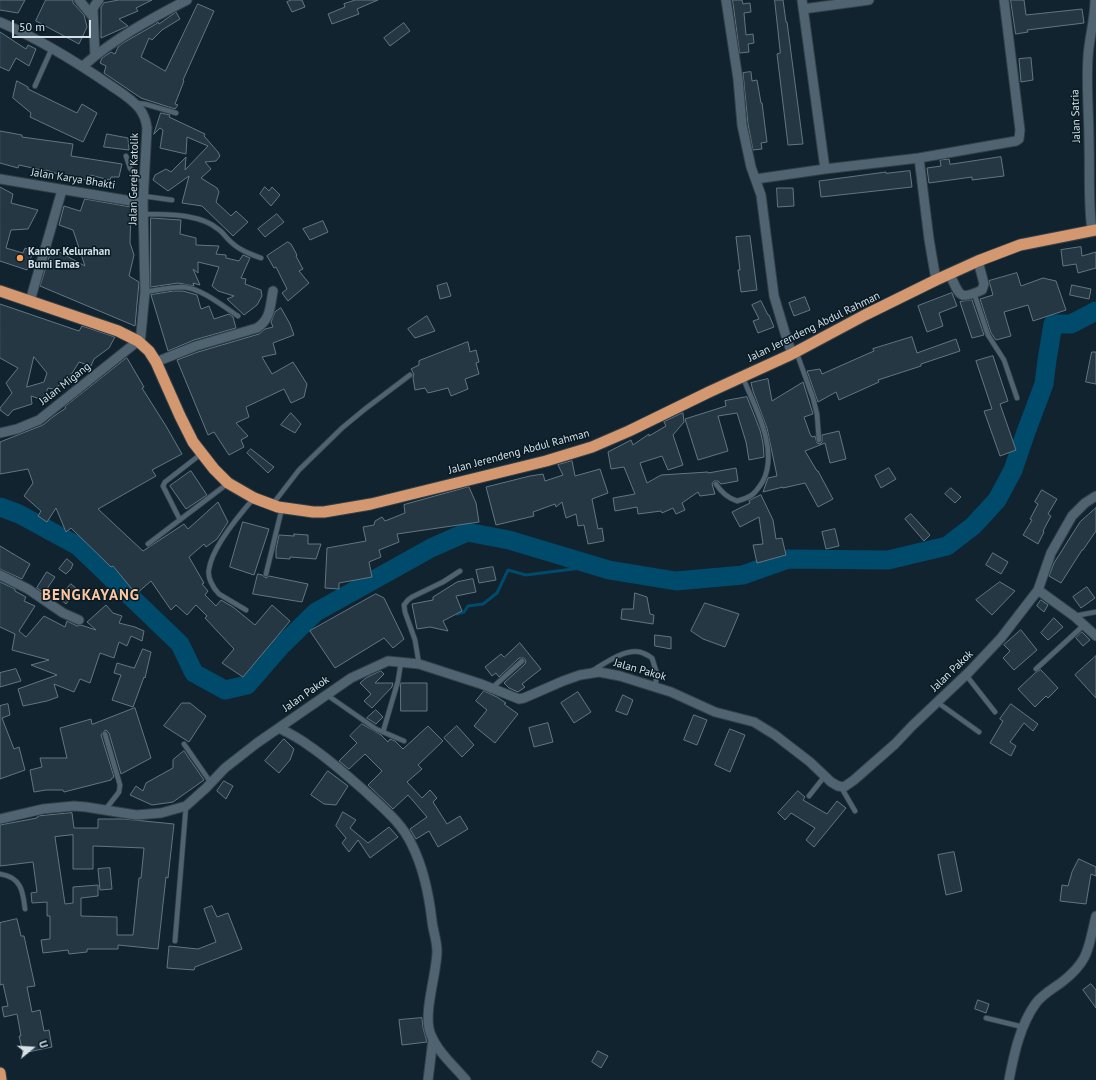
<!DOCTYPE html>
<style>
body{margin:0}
#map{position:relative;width:1096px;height:1080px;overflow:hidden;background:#11232e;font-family:"PT Sans",sans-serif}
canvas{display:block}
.north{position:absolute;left:12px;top:1028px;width:40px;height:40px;-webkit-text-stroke:3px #081a24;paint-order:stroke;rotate:72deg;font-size:11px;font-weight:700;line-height:16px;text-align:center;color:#d5e0e7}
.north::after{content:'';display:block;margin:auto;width:14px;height:18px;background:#d5e0e7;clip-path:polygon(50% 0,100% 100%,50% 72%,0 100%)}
.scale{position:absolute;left:12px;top:20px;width:79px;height:18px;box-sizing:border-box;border:2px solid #d5e0e7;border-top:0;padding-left:5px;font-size:12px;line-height:14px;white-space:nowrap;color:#d5e0e7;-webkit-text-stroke:3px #081a24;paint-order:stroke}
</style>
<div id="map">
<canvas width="1096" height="1080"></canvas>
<div class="north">U</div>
<div class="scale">50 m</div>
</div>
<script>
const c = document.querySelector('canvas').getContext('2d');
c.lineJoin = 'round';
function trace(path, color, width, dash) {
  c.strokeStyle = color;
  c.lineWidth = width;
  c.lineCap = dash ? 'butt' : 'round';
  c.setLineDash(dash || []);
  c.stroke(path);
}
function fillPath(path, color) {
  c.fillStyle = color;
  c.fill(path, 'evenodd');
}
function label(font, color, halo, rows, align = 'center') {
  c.font = font + ' "PT Sans",sans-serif';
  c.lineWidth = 3;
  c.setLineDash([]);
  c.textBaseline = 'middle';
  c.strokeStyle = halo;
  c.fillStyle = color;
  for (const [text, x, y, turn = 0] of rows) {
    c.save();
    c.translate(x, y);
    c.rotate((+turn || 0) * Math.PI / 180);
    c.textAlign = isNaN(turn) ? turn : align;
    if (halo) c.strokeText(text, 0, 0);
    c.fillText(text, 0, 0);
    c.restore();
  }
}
trace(new Path2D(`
 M457 614 464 612 468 606 483 604 497 593 508 570 526 575 597 566`), '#004a6b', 3);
trace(new Path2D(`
 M0 507 19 514 78 546 180 644 194 673 225 690 247 685 281 646 316 612 431 548 467 532 509 540 609 570 676 581 743 575 788 559 888 560 947 546 973 526 997 500 1013 470 1026 432 1044 384 1047 360 1053 324H1071L1096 311`), '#004a6b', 19);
const building = new Path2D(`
 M0 0H25L18 13 0 10Z
 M46 0H73V3L84 15 87 27 79 44 36 21Z
 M119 0H152L136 8 138 11 119 19 128 26 101 38V7L104 3Z
 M292 0H302L305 7 292 12 287 2Z
 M356 0H378L357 9 359 14 332 24 328 14 345 7 344 4Z
 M733 0H742L743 4 750 3 751 12 744 13 746 35 753 34 754 43 748 44 749 52 740 53Z
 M775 0H783L786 22H787L803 144 788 145 777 54 780 53Z
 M1011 0H1024L1026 15 1082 9 1084 23 1027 30 1028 32 1016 34Z
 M198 4 214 11 183 80 184 81 175 104 178 105 175 109 141 98 104 73 106 66 100 63 102 58 111 52 115 54 118 47 123 43 156 24 158 22 159 24 176 12 180 19 162 30 152 40 149 38 141 57 165 71Z
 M404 23 410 31 390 46 384 38Z
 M0 32 26 49 28 45 36 49 29 66 16 58 9 71 0 67Z
 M1031 58 1033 80 1021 82 1019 59Z
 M751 72 752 81 757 80 761 103H762L767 142 761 143 762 149 753 150 748 124 743 73Z
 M17 81 28 87V89L77 113 82 104 97 113 83 142 30 117 31 113 13 98Z
 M161 113 170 115 169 117 205 134 204 136 218 152 220 156 216 161 205 162 211 169 201 178 217 188 219 192 216 202 231 216 236 211 248 222 233 236 202 206 182 203 189 176 168 191 153 180 155 175 166 169 171 172 186 157 185 170 208 146 187 137 186 154 160 148 163 130 160 128 154 134Z
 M0 131 22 135V137L73 144 71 156 122 164 119 177H111L110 180 90 175 89 180 79 179 64 176 46 170V171L19 165 18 168 0 163Z
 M107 134 128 138 129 150 104 147Z
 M1001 157 1004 176 972 180V177L929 183 927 168 941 166 940 160 949 159 950 164Z
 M910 171 912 187 821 197 819 181 886 172V173Z
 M0 187 13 194 11 203 38 210 28 229 11 230 6 248 23 253 25 248 33 251 27 270 0 261Z
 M265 187 269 191 272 187 280 195 271 206 260 194Z
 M777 188H793L794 206 778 207Z
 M85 199 131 207 130 243 134 255 129 276 139 282 135 326 40 286 52 248 85 266 73 230 59 225 64 206 80 211Z
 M277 214 284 222 265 237 258 229Z
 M151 218 181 220 180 234 196 238V245L219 246 216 254 226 255V258L239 261 243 255 250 258 241 278 246 279 245 284 261 290 262 296 257 305 244 315 227 299 234 296 218 291 212 286 219 267 198 262V273L193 269 200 285 193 283 194 286 178 283 151 287Z
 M323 221 328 232 310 240 303 229Z
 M750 236 757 290 741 292 738 270H740L736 237Z
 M288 242 291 244 297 255 296 256 303 269 299 271 309 283 288 301 282 293 287 289 276 267 274 268 267 256Z
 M1081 247 1082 256 1096 252V268L1078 273 1076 264 1063 266 1061 250Z
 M1017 273 1021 286 1043 278 1056 281 1066 310 1033 321 1028 305 1004 312 1011 336 996 340 991 333 980 299 993 295 989 281Z
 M447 283 451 296 440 299 437 286Z
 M1072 285 1091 289 1089 299 1070 295Z
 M174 291H183L197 295 201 309 209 306 214 319 229 314 233 317 236 328 194 340 168 351 151 295Z
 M952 293 957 306 939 313 943 326 927 332 918 306Z
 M805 297 810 310 794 316 789 303Z
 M972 300 984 335 972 338 960 302Z
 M761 301 768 315H769L774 327 758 333 753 321 759 319 752 305Z
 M0 304 79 331 82 326 115 337 109 348 94 359 91 366 79 362 68 380 53 389 48 388 43 400 31 396 32 404 13 410 8 416 0 410V408L12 393 6 383 18 368 0 358ZM34 357 47 373 44 382 27 387Z
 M281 308 290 324 294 335 273 343 276 354 262 357 272 374 293 362 307 384 304 397 291 403 284 389 246 407 249 417 236 423 248 436 241 440 244 447 229 455 214 432 208 435 177 360 198 352 259 334 265 329 273 327 271 322 275 312Z
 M427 316 435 331 415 338 408 329Z
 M912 337 917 353 956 339 960 351 921 364V366L878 380 879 382 839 400 836 392 818 402 807 371 820 369 822 374 874 351 873 349Z
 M468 342 470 352 476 350 479 362 476 363 479 374 465 379 468 389 451 396 448 388 428 393 425 388 415 390 413 378 414 374 411 369 419 365V361Z
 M1092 352H1096V384L1086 382Z
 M993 356 1008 401 1000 404 1016 450 1000 456 984 411 992 409 976 361Z
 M127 358 144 387 142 388 166 426 182 454 152 470 156 476 98 509 143 551 184 524 188 529 218 502 228 522 217 539 206 547 204 544 189 557 204 583 202 584 208 591 205 595 216 606 221 600 233 607 255 625 272 605 290 621 243 677 222 663 234 649 205 618 207 616 196 605 187 615 176 605 171 610 151 581 136 594 113 566 111 567 71 528 66 532 56 508 47 522 38 516 41 511 24 496 33 483 28 469 0 474V442L43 425 54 416 66 408 65 407Z
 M768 379 772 401 803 382 813 414 804 417 810 434 812 437 815 436 817 443 820 444 822 442V435L839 431 846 459 830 463 825 443 805 451 817 471H818L833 499 818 507 805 483 783 488V487L763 492 768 478 777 476 767 428 753 391 751 383Z
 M747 397 760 430 763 443 764 457 749 460 746 442 737 413 718 416 728 451 698 460 685 419 726 406 725 401Z
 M291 413 301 424 295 433 281 425Z
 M683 413 684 422 673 435 683 465 668 470 662 456 640 463 647 483 661 475 708 472V473L736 468 738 481 721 484 718 481H714L712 484 715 494 700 496 698 492 682 503 685 510 676 514 673 508 662 513 661 511 638 514 637 507 615 511 613 498 635 494 624 467 611 469 608 452 631 440 633 445 649 434V436L666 426 664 422Z
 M251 449 274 467 268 473 247 453Z
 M572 461 575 476 600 469 608 493 592 499 598 529 602 528 604 541 588 544 584 525 578 526 576 514 566 518 562 502 556 507 555 504 533 512 534 516 496 525 486 487 530 476 543 474 545 481 563 475 558 465Z
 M889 468 896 479 881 488 875 476Z
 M191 471 207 495 186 509 170 486Z
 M469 487 476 503 479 522 397 534 399 542 379 550 381 557 369 562 372 577 339 583V589L325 588 327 548 366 541 363 527 374 525 375 521 382 517 385 521 405 513 404 505Z
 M951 488 961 497 955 503 945 494Z
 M1042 490 1057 499 1048 514 1051 516 1043 531 1044 532 1038 544 1023 535 1032 520 1030 519 1038 504 1035 502Z
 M761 495 773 520 776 539 782 538 786 555 757 563 753 545 763 544 759 517 740 527 732 512 750 503 749 501Z
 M1096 508V531L1083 550H1082L1061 583 1049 576 1054 563 1080 522Z
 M911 514 930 535 924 541 905 519Z
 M243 522 269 529 254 575 230 567Z
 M835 529 839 546 826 549 822 532Z
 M294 534 308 535V544H321L316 559 290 557V559L276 558V549L279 535 294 536Z
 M0 546 30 564 22 579 0 569Z
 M993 553 1008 562 1001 574 986 565Z
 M67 559 73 564 71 569 66 574 59 569Z
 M493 567 496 580 479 583 476 570Z
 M47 572 55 577 44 593 37 588Z
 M258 574 262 575 266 578 269 576 308 584 302 602 253 594Z
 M473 579 476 592 456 596 462 611 443 621 448 631 430 627 417 629 412 604 433 600V597L457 582Z
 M0 582 15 589V591L26 597 24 601 35 606 19 631 26 637 44 616 65 627 67 621 77 626 81 625 96 630 87 622 106 605 113 613 122 616 119 623 135 627 144 631 142 641 131 636 127 646 119 642 114 658 100 653 90 683 80 679 74 692 54 684 58 697 47 701 23 706 18 689 57 675 31 665 49 660 12 650 15 634 0 627Z
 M1000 582 1015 591 992 615 976 600Z
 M71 584 77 589 66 604 59 598Z
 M1087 587 1095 598 1081 608 1073 597Z
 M635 593 647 597 650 614 654 615 653 624 621 619 622 609H633Z
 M376 594 384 598 404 639 393 648 384 638 335 668 310 631Z
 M1041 600 1048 605 1044 612 1037 606Z
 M705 603 739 614 725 647 703 639 691 631Z
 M1054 618 1063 627 1048 640 1041 633Z
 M1021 630 1037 650 1014 670 1003 658 1010 651 1004 645Z
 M1082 632 1090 640 1083 646 1076 638Z
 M655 635 671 637V649L655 646Z
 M520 643 541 669 522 684 525 687 518 692 509 688 504 683 525 664 526 661 524 658H519L499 677 496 673 492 676 485 667 501 654 504 657Z
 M143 649 151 652 145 678 144 677 133 707 112 700 121 675 114 673 117 663 134 668Z
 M1096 656V698L1075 675Z
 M16 669 21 681 0 687V673Z
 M1041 670 1058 688 1048 698 1046 696 1035 707 1018 689 1035 673Z
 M381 671 384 674 375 683H393L392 687 372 708 364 701 371 694 360 683 366 678Z
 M401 683H427V711H401Z
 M484 691 497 697 506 703 504 704 518 714 495 743 474 726 487 710 476 701Z
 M578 692 591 712 574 723 561 703Z
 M623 695 633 700 627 715 616 711Z
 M182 703H190L206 716 189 742 164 726Z
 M8 704 10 715 2 718 14 749 19 747 25 770 0 779V706Z
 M1011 704 1038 724 1033 731 1024 723 1010 742 1016 746 1011 756 990 743 1003 721 1000 719Z
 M135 708 151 758 121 774 109 733 106 730 104 731 101 735 114 777 111 779V780L64 792 63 790H46L34 792 30 770 42 767 40 758H67L60 728 91 719 92 724Z
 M376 710 383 717 376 724 367 718Z
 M694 715 707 720 697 745 684 740Z
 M548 723 553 742 534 747 529 728Z
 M362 724 381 735 388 742 390 739 395 741 403 749 428 726 443 741 418 765 422 769 407 782 422 798 430 790 437 798 433 802 447 824 460 816 468 829 438 847 429 831 416 839 410 829 427 817 408 795 393 809 368 785 382 771 365 754 349 769 339 761 357 743 350 736Z
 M457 726 474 745 462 757 444 738Z
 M730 729 745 735 730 772 715 765Z
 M284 739 294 749 290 760 279 773 265 761Z
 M184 751 204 780 173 802 152 805 130 795 136 786 143 791 146 783 173 768V760Z
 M328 771 348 786 336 805 324 804 311 795Z
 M224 781 233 786 226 799 217 791Z
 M798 791 805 797 803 800 827 814 837 801 846 808 814 847 806 840 815 828 791 813 785 820 778 813Z
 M343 812 356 820 350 828 368 843 389 827 398 837 370 858 358 840 349 852 342 843 346 838 336 826Z
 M72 813 74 828H98V819H124L174 824 168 878 166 877 158 949 118 945V949H87V952L69 954 68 950 43 953 41 940 50 939V916H47V902L32 903 31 893 37 892 33 862 0 866V825L37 818V817L39 816ZM73 835V869H93V846L144 848 141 878H139L133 935H117V917L81 916V898L98 896V885L73 887V903L65 904 55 837Z
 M954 852 962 891 946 895 938 855Z
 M1079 859 1096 867V876L1091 874 1086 904 1060 901 1062 885 1068 886 1072 872Z
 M110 868 112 889 100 890 98 869Z
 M212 906 217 917 228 913 242 949 195 967 194 970 167 968 169 946 198 949 216 942 204 909Z
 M17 919 21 936H24L35 986 27 987 32 1012 40 1010 44 1031 49 1030 52 1047 23 1053 19 1036H21L17 1014 4 1017 2 1007 8 1006 3 984 0 985V923Z
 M1091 984 1096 990V1008L1083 990Z
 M978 1000 989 1004 986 1013 975 1009Z
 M422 1018 423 1028 427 1042 402 1045 399 1020Z
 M598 1051 608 1056 601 1068 592 1062Z`);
fillPath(building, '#253743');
trace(building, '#617683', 1);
const service = new Path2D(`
 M35 86 52 48
 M136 103 145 104 176 113
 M126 156 130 168 143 183
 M143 196 172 200
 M144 214C167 215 199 213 218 229 223 232 226 238 231 242 239 250 250 254 261 258
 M145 292C158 290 171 287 183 287 201 288 224 307 238 316
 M974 293 988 335 1004 360 1017 398
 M796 351 813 398 817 414 819 440
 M716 484C721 492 728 498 737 501 752 497 755 494 763 481 779 450 755 407 743 378
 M272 505 299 470 342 428 365 409 410 375
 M180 520 163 486 165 482 201 454
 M148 544 227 484
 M266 574 282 508
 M246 610 219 594C213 588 207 577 209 569 212 548 240 514 254 498
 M1074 616 1096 612
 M419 664 415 640 405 612 404 605 408 600 412 597 443 582 460 571
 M1036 669 1084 625
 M592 671C605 663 624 649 640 652 644 653 649 656 652 658L657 674 655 687
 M966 675 995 712
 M492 688 522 661
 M327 695 376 729 404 741
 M937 702 979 732
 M383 732 398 681 401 662
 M105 734 120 785 119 792 105 810
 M184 744 211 783
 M841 787 855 811
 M809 796 824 777
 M0 874C21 877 23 891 25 909
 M175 941 186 806
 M986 1018 1023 1027`);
const minor = new Path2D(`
 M79 0 93 17
 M726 0 738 79 742 125 751 167 761 195 774 296 785 333 792 354
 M802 0 825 169
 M803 9 869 0
 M0 22C39 39 75 61 110 85 120 92 131 98 139 108 144 114 146 120 147 128L143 203 145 292 140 344
 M95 56 93 9 95 5 99 0
 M83 66C114 39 150 19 187 0
 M919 158 929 239 936 280
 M0 179 143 203
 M756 179 825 169 919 158 1016 141 1019 139 1020 130 1004 0
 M1092 231C1088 201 1090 173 1089 143 1089 114 1086 86 1088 57 1089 38 1095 20 1095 0
 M950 275C960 295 958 301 982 290L984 284 983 280 978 261
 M30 301 62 190
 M156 362 196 346 257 328C271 319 270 306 273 291
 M0 433 17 429 39 420 138 341
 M0 575 28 589 63 613 79 620
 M1038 590 1074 616 1096 636
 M279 728C289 733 299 738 308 745 329 759 348 776 367 793 384 809 402 823 412 845 424 869 429 895 432 921 433 931 437 941 437 951 437 974 422 1015 431 1035 438 1052 454 1066 466 1080
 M0 819 43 809 74 806 86 807 136 815 161 813 186 806 206 788 225 768 257 743 351 678 388 661 419 664 481 684 519 699 524 698 563 681 580 675 599 672 620 676 671 692 715 712 754 722 775 735 810 762 831 782 838 786 844 787 854 780 895 744 912 726 969 672 1001 638 1038 590 1051 553 1072 516 1085 503 1096 496
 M428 1080 433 1039
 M1009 1080C1014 1054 1020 1025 1036 1003 1043 994 1054 988 1062 982 1090 960 1088 948 1096 916`);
const trunk = new Path2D(`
 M0 291 118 331 138 341 149 351 156 362 180 416 193 442 214 469 228 483 254 498 278 507 313 512H324L371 504 546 461 592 447 629 431 709 392 792 354 865 315 936 280 978 261 1020 245 1096 230
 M0 1073 1 1080`);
trace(service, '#333f48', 6);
trace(minor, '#333f48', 11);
trace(trunk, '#333f48', 13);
trace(service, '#506370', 4.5);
trace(minor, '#506370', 9);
trace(trunk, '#d3986f', 11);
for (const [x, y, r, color] of [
 [20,258,4,"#fd9c56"]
]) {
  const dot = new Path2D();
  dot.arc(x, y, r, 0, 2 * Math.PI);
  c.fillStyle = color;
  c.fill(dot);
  trace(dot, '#081a24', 1.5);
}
label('11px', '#d5e0e7', '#081a24', [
 ["Jalan Satria",1076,116,-92],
 ["Jalan Karya Bhakti",73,179,9],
 ["Jalan Gereja Katolik",134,179,-89],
 ["Jalan Jerendeng Abdul Rahman",814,327,-26],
 ["Jalan Migang",65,384,-38],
 ["Jalan Jerendeng Abdul Rahman",519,452,-15],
 ["Jalan Pakok",640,670,16],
 ["Jalan Pakok",952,671,-44],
 ["Jalan Pakok",306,694,-35]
]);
label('bold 11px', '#d5e0e7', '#081a24', [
 ["Kantor Kelurahan",28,252],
 ["Bumi Emas",28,265]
], 'left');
c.letterSpacing = '1px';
label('bold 15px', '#fec6a1', '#081a24', [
 ["BENGKAYANG",91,596]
]);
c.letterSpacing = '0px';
</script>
